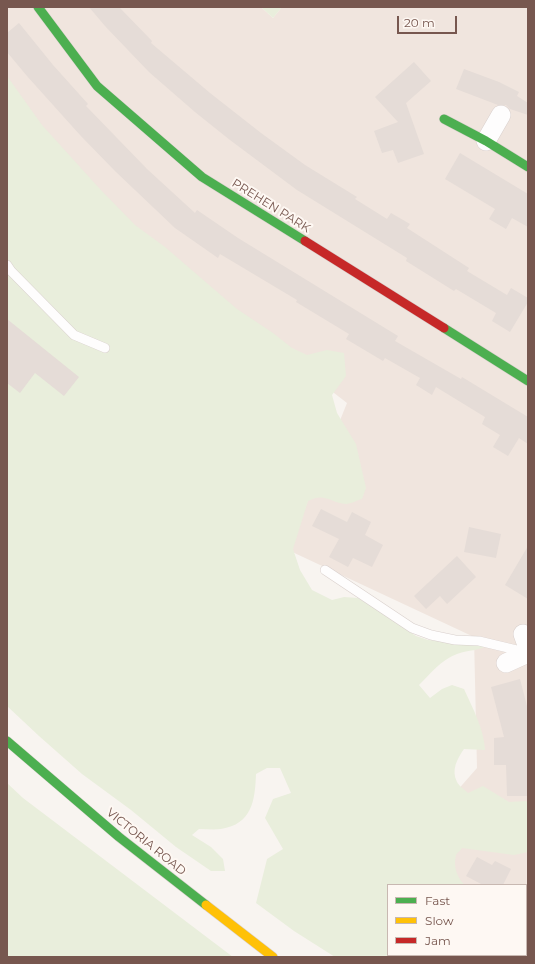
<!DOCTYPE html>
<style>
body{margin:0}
#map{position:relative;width:535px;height:964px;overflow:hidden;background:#f8f4f0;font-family:Montserrat,sans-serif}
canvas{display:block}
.frame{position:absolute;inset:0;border:8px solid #77574f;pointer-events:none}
.legend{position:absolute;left:387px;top:884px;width:140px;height:72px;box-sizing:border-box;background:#fef8f3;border:1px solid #c8b8b1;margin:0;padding:5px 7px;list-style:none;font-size:12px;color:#77574f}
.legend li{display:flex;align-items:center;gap:8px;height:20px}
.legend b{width:20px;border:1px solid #c8b8b1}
.scale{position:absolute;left:397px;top:16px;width:60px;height:18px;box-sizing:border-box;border:2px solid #77574f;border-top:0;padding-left:5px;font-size:12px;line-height:14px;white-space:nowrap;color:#77574f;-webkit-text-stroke:3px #fef8f3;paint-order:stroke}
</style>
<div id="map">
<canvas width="535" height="964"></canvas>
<div class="frame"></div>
<ul class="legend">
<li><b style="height:5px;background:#4caf50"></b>Fast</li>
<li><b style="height:5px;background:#ffc107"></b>Slow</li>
<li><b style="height:5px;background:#c62828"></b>Jam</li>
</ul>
<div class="scale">20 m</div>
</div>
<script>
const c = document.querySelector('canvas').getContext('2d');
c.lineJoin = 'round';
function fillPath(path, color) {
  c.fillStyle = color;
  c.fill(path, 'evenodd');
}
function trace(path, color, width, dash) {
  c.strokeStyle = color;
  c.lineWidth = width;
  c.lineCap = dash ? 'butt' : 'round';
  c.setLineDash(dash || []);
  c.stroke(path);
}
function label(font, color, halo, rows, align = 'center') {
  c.font = font + ' Montserrat,sans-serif';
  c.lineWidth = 4;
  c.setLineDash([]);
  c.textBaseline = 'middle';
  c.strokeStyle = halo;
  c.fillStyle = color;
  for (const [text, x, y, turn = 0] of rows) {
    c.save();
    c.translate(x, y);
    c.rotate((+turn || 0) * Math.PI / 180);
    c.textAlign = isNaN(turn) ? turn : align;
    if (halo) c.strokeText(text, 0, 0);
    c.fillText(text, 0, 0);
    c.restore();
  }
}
fillPath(new Path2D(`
 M7 7H261L273 18 282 7H528V931L526 930V885H458L441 809 477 768 474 637 288 550 347 403 94 207 7 406Z`), '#f0e5de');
fillPath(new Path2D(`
 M261 7H282L273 18Z
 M7 76 42 125 99 188 135 225 165 247 237 309 273 333 292 348 307 355 327 350 344 353 346 376 332 395 337 413 356 444 366 488 362 499C357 500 351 504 346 504 331 503 325 492 308 501L293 549 300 570 312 590 332 600 344 597 358 598 382 612 416 636 428 640 442 641 490 644C477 652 470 649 457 654 441 660 431 673 419 685L430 698 442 689 452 685 464 689C473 709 484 729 485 750L464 749C457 759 451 770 457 782 459 786 465 790 468 793L483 786 509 802 526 801 528 803V852L514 855 462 848C461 850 457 853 456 855 453 866 457 878 465 885H388V955H481L480 957H335L294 931 256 903 267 859 283 849 265 818 273 799 291 793 280 768H267L256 774C255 801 252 824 221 829 214 830 206 829 199 829L192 835 211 847 223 859 225 871H211L176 847 131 810 82 774 39 736 7 706Z
 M7 783 23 798 233 957H7Z`), '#e9eedc');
fillPath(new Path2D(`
 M89 7H119L152 41 151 43 210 93 261 133 305 165 357 197 355 199 387 219 391 213 410 224 407 228 469 268 467 271 507 295 511 288 528 298V302L510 332 492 321 496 313 456 289 454 291 406 261 407 258 297 190 230 140 195 112 149 72 105 26Z
 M19 23 53 65 88 104 86 106 147 169 195 213 197 210 238 238 398 336 395 341 461 379 462 377 528 417V444L519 438 508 456 493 447 500 435 482 424 485 417 436 387 432 395 416 385 420 378 385 358 383 361 346 339 349 334 296 302 297 300 220 254 218 258 175 228 115 171 80 135 27 76 7 52V33Z
 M414 62 431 81 406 103 424 154 398 163 393 150 382 153 374 131 398 122 375 97Z
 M464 69 499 82 519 92 517 96 528 103V115L510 109 506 105H498L456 89Z
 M460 153 528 194V227L512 218 506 229 489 219 495 209 445 179Z
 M7 319 79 377 64 396 35 373 20 393 7 383Z
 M321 509 347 522 352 512 371 522 365 535 383 545 372 567 353 558 348 567 329 557 339 539 312 526Z
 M469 527 501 534 496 558 464 552Z
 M528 546V599L505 585Z
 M457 556 476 577 447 604 440 596 426 609 414 596Z
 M520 679 528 710V796H507L506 765H494V738L504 737 491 687Z
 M477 857 492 865 495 861 511 869 503 885H483L466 876Z`), '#e5dcd7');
const lane = new Path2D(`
 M7 265 11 271 74 335 105 348
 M325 570 412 628 431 635 455 640 479 641 525 652`);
const street = new Path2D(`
 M486 141 501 115
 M523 634 528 648
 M506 663 528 653`);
const fast = new Path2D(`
 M38 7 97 86 202 177 305 241
 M444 119 486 141 528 167
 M444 328 528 381
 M7 741 119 837 206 905`);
const slow = new Path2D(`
 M206 905 273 957`);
const jam = new Path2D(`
 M305 241 444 328`);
trace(lane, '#d8cfcc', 10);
trace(street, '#d8cfcc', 20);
trace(fast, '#d8cfcc', 10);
trace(slow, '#d8cfcc', 10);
trace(jam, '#d8cfcc', 10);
trace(lane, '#fefdfd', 9);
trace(street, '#fefdfd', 19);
trace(fast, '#4caf50', 9);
trace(slow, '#ffc107', 9);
trace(jam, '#c62828', 9);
label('12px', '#77574f', '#fef8f3', [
 ["PREHEN PARK",271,206,32],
 ["VICTORIA ROAD",146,842,39]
]);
</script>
